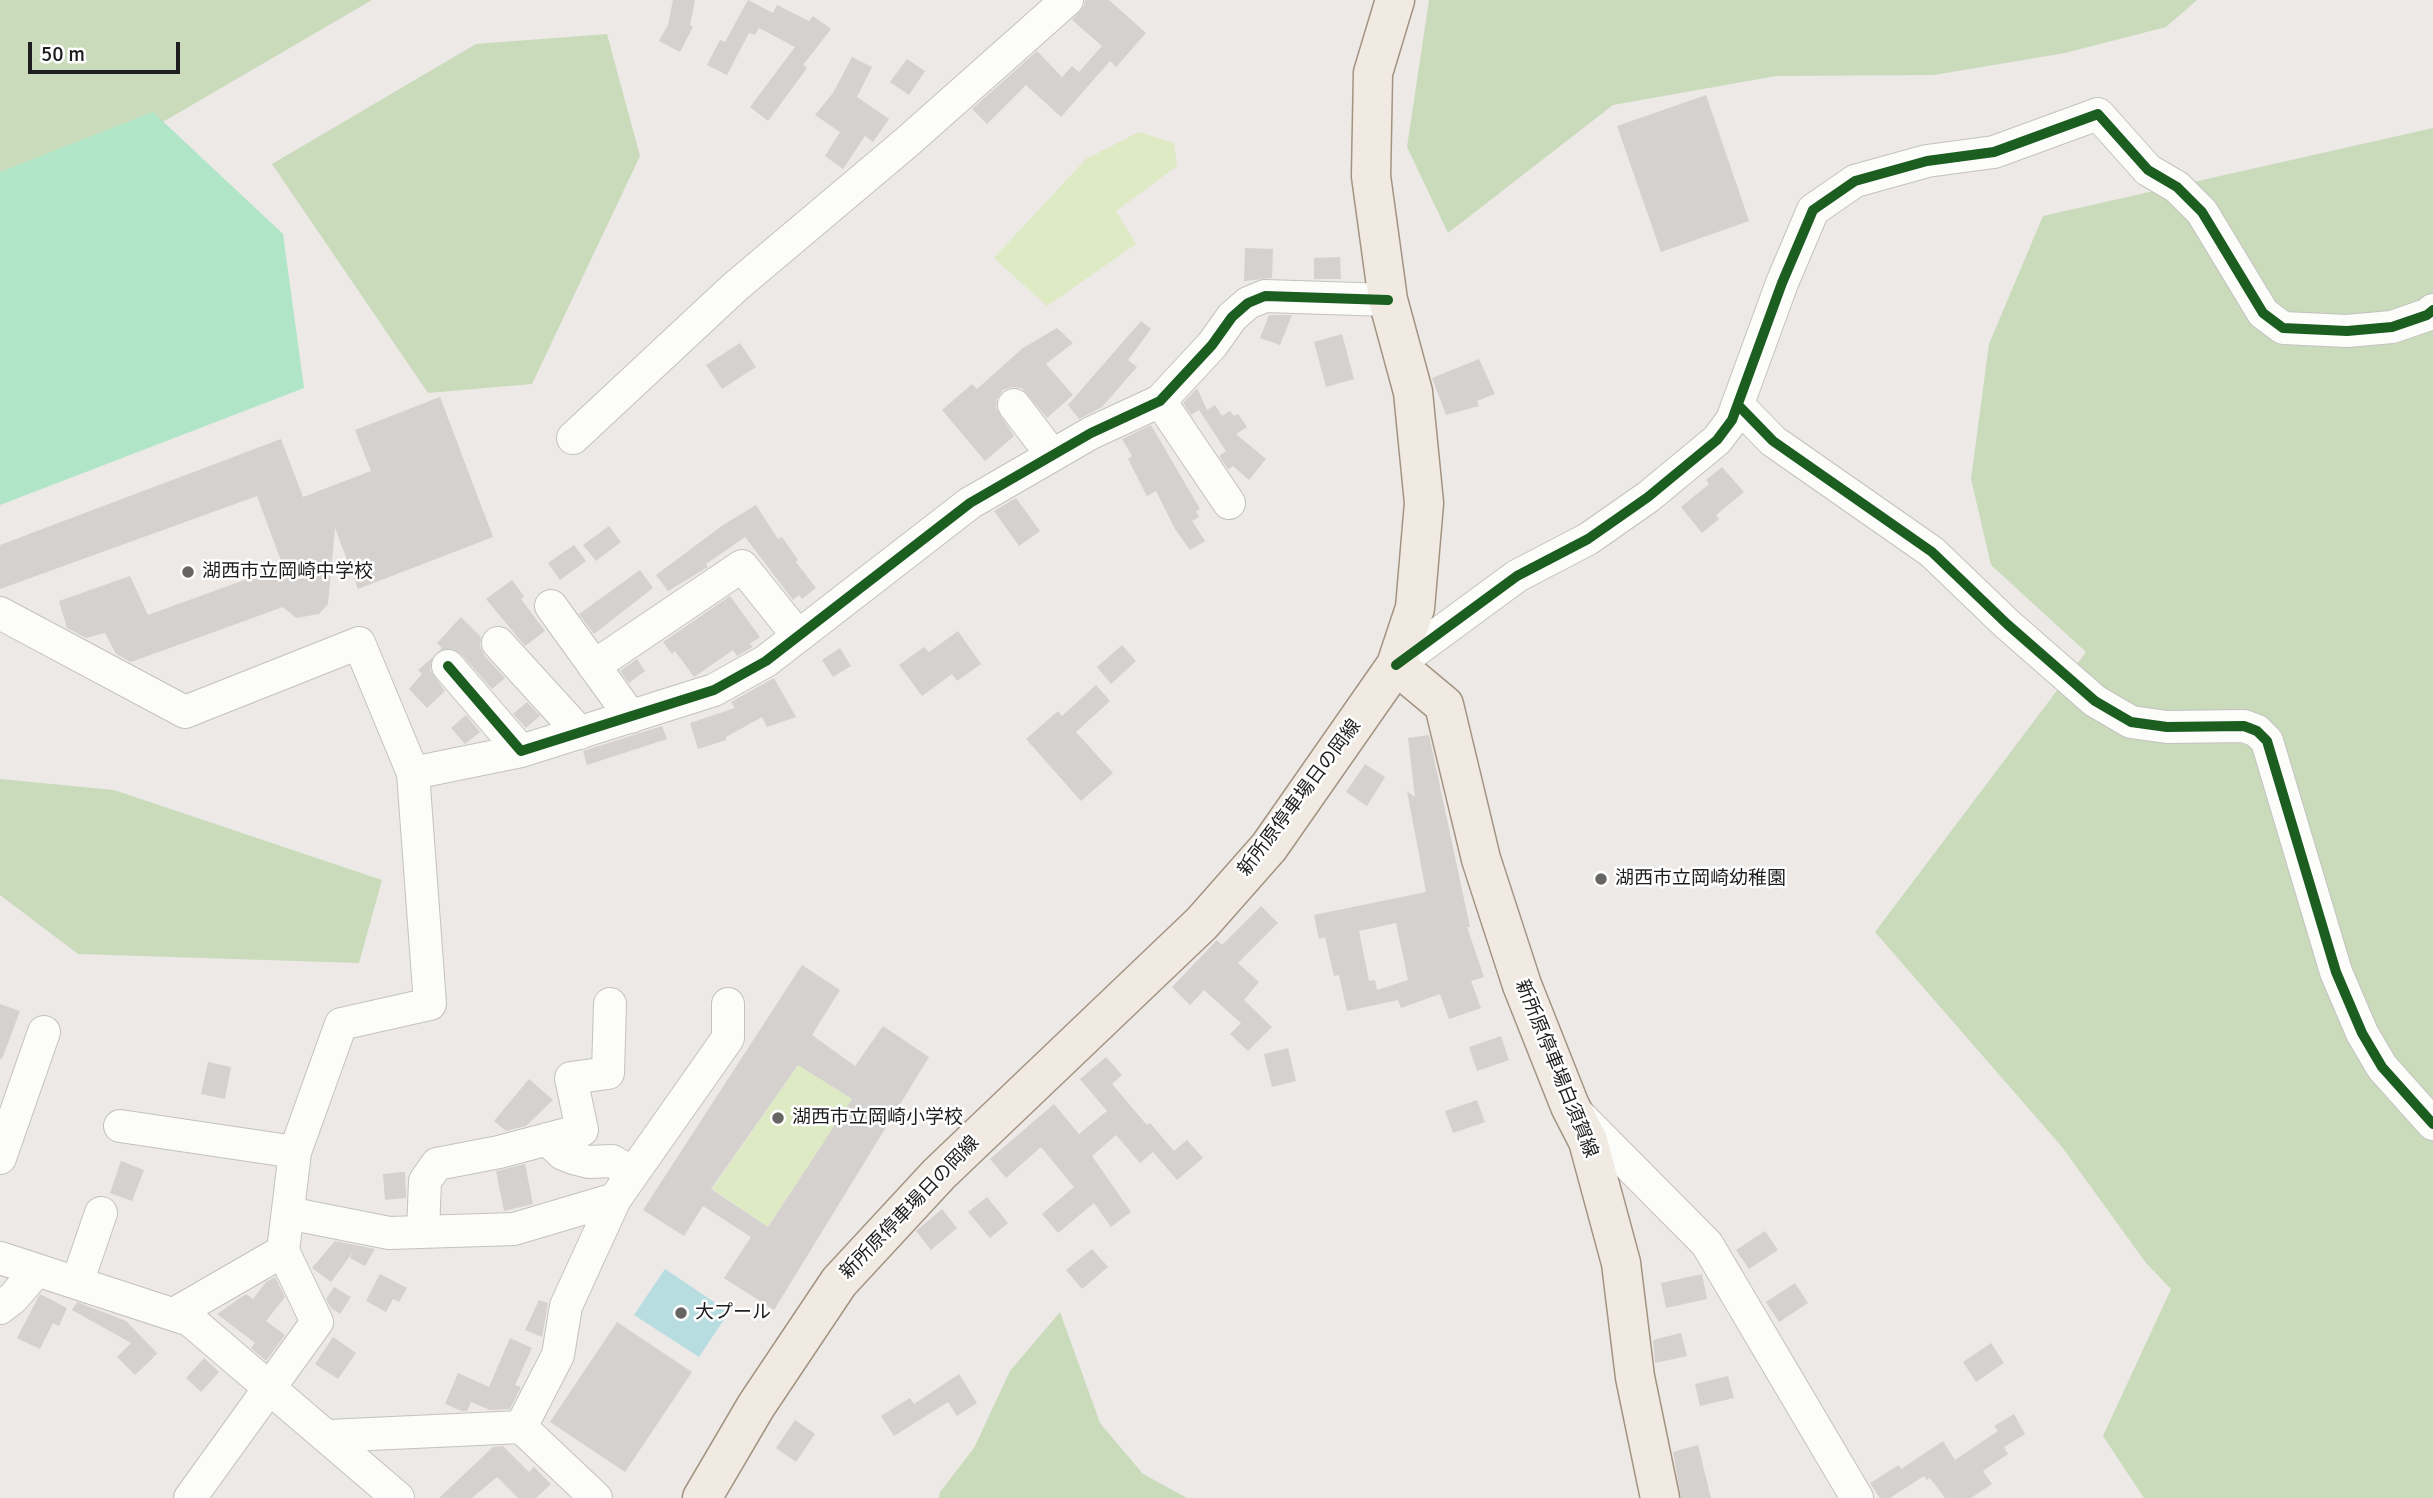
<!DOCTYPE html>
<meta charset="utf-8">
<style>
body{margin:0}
#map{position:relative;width:2433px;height:1498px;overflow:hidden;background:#ece9e6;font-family:Signika,sans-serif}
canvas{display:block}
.scale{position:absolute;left:28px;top:42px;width:152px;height:32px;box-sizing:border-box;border:4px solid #1e1e1e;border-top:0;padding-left:9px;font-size:21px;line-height:24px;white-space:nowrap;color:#1e1e1e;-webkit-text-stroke:5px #fff;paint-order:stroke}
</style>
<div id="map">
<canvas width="2433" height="1498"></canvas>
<div class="scale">50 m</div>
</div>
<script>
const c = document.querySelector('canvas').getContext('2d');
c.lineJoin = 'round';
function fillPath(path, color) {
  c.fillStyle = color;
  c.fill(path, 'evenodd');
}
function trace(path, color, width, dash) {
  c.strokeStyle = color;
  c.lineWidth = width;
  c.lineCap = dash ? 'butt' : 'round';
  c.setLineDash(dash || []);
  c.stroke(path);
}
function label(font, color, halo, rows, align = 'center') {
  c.font = font + ' Signika,"Noto Sans JP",sans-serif';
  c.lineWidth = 5;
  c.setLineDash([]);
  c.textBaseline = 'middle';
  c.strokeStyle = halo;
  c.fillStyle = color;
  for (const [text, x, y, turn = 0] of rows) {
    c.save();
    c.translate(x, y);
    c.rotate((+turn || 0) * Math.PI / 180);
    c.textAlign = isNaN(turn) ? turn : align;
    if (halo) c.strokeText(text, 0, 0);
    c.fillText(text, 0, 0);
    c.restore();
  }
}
fillPath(new Path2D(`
 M1139 132 1174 143 1177 166 1116 211 1136 244 1047 306 994 258 1086 159Z
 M798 1065 852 1099 768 1227 712 1189Z`), '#ddeac3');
fillPath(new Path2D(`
 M0 0H372L0 217Z
 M1429 0H2197L2166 27 2065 53 1934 75 1776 76 1613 105 1448 233 1407 147Z
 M607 34 640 156 532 384 428 393 272 164 476 44Z
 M2433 128V1498H2144L2103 1436 2171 1289 2146 1263 2062 1147 1875 932 2086 652 1991 565 1971 479 1989 344 2043 216Z
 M0 779 114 790 382 880 359 963 78 954 0 895Z
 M1060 1312 1100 1423 1143 1474 1187 1498H939L940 1492 974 1448 1010 1371Z`), '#cadbbb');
fillPath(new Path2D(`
 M153 112 283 234 304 388 0 505V172Z`), '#b0e5c8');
fillPath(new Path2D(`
 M665 1269 729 1312 699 1357 634 1315Z`), '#b8dde0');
fillPath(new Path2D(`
 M673 0H695L690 25 693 27 680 52 659 41 668 25Z
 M748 0 773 13 777 5 809 21 813 16 831 29 803 65 807 68 768 121 750 107 795 47 759 28 755 35 749 33 727 75 707 65 720 40 725 42Z
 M1085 0H1109L1146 33 1116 67 1110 61 1061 117 1026 85 987 124 972 109 1037 51 1062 77 1072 66 1079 72 1102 46 1072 20 1084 6Z
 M852 57 872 67 857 97 889 119 873 142 865 136 843 169 825 156 840 132 815 115 833 93Z
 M907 59 925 71 909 95 890 82Z
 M1706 95 1749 221 1661 252 1617 126Z
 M1245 248 1273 249 1272 278 1244 281Z
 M1340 257 1341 279H1314V258Z
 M1269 315H1292L1280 345 1260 338Z
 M1141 321 1151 329 1128 360 1137 367 1102 407 1079 419 1068 405Z
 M1057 328 1073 343 1046 364 1073 395 1047 418 1022 388 1012 387 1003 390 997 399 996 408 1014 436 985 461 942 410 972 384 977 389 1023 348Z
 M1342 334 1354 379 1326 387 1314 342Z
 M740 343 756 367 722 389 706 365Z
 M1479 359 1495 394 1477 401 1479 406 1446 415 1432 378Z
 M1197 388 1207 410 1215 405 1222 416 1230 411 1234 416 1238 414 1247 427 1236 434 1266 459 1249 480 1233 466 1228 469 1219 456 1226 451 1199 410 1191 415 1183 403Z
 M440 397 493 537 358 589 335 528 328 604 319 614 296 618 283 607 131 662 116 654 105 633 86 638 67 628 59 601 130 576 148 615 283 566 257 496 0 589V545L281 439 303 497 371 471 355 430Z
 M1151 425 1200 509 1196 511 1199 517 1192 521 1205 541 1190 550 1175 529 1156 491 1147 496 1128 459 1132 456 1122 439Z
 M1722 467 1744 492 1716 515 1719 519 1702 533 1681 507 1709 484 1706 480Z
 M1016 498 1040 531 1019 546 994 511Z
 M756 505 778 539 782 537 798 560 796 562 816 588 802 599 799 595 793 600 745 537 706 564 708 567 668 591 656 575 723 525Z
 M609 526 621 542 596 561 583 545Z
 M574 545 586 561 560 580 548 563Z
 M640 570 653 588 594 634 579 614Z
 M512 580 524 596 521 599 545 631 525 646 486 599Z
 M730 596 760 637 750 644 753 647 737 656 733 650 694 677 675 651 672 654 663 642Z
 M461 617 481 637 480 646 484 655 505 678 492 689 461 654 453 649 440 650 442 648 437 643Z
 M958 631 981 664 957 681 952 674 922 696 899 665 924 647 929 652Z
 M1122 645 1136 661 1111 684 1097 667Z
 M840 648 851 666 833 677 822 660Z
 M433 657 430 670 445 691 427 708 409 689 422 674 418 670Z
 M637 659 645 671 629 683 620 671Z
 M774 678 796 717 767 727 762 717 726 737V740L698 749 690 723 735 708 731 702Z
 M1096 685 1110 701 1076 732 1113 773 1081 801 1026 739 1058 711 1062 716Z
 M527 702 540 716 526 728 513 714Z
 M466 715 480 732 465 744 451 728Z
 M662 726 667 739 587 765 583 751Z
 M1429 735 1470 927H1467L1484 977 1471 981 1481 1008 1449 1019 1440 994 1401 1008 1398 1000 1347 1011 1339 975 1334 976 1325 937 1319 939 1314 915 1426 892 1407 791 1415 797 1408 738ZM1396 923 1408 980 1377 990 1375 980 1369 981 1359 931Z
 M1365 764 1385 777 1367 806 1346 792Z
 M1261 906 1278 923 1238 963 1259 982 1244 1000 1272 1027 1248 1051 1230 1034 1241 1023 1204 990 1190 1005 1172 987 1217 940 1222 945Z
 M802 965 840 990 812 1035 855 1066 883 1026 929 1057 774 1310 724 1278 751 1237 703 1206 684 1236 643 1210ZM798 1065 852 1099 768 1227 711 1189Z
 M0 1004 20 1011 2 1059H0Z
 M1501 1036 1509 1060 1477 1071 1469 1047Z
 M1288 1048 1296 1081 1272 1087 1264 1054Z
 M1106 1057 1122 1075 1112 1084 1147 1125 1150 1123 1174 1151 1187 1140 1203 1158 1177 1180 1153 1152 1140 1163 1116 1135 1092 1156 1131 1212 1111 1227 1094 1203 1058 1233 1042 1214 1074 1187 1041 1147 1006 1178 990 1159 1054 1104 1079 1134 1107 1111 1080 1079Z
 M208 1062 231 1067 225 1099 201 1094Z
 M529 1079 553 1100 526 1126 506 1131 494 1121Z
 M1477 1100 1485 1122 1453 1133 1445 1111Z
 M121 1161 144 1170 132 1201 110 1193Z
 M525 1164 533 1204 504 1211 496 1171Z
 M405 1172 406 1198 385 1200 383 1174Z
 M987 1197 1008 1223 990 1238 968 1212Z
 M942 1209 957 1228 931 1250 916 1231Z
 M1765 1231 1778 1250 1749 1269 1736 1250Z
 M335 1241 375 1249 365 1266 350 1258 353 1252 331 1282 312 1268Z
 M1092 1249 1108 1267 1082 1289 1066 1270Z
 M380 1274 407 1288 399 1302 393 1299 386 1312 366 1301Z
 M1702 1274 1707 1299 1666 1308 1661 1283Z
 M275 1277 285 1297 266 1321 285 1335 266 1361 251 1348 255 1343 217 1314 246 1294 253 1299 266 1282Z
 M1795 1283 1808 1303 1779 1322 1766 1302Z
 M334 1287 351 1297 340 1314 331 1308 326 1299Z
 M40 1294 67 1308 59 1326 53 1323 40 1349 17 1338Z
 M539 1300 548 1303 542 1337 525 1330Z
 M77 1302 126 1321 157 1353 155 1356 152 1355 154 1357 135 1375 117 1357 131 1343 72 1310Z
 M617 1322 692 1372 625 1472 550 1422Z
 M1681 1333 1687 1356 1655 1363 1653 1340Z
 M333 1337 356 1353 338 1379 315 1364Z
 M510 1338 532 1348 515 1385 521 1387 510 1409 490 1410 471 1402 467 1411H462L445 1404 458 1373 489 1387Z
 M1991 1343 2004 1363 1976 1382 1963 1362Z
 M204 1358 219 1372 201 1392 186 1378Z
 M959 1374 977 1403 957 1416 948 1402 894 1436 881 1416 910 1398 914 1404Z
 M1728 1376 1734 1398 1700 1406 1695 1384Z
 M2014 1414 2025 1434 2004 1447 2008 1454 1983 1471 1992 1484 1971 1498H1945L1930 1478 1927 1480 1924 1476 1890 1498H1880L1870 1483 1899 1465 1901 1469 1943 1441 1955 1460 1998 1431 1994 1426Z
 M795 1420 815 1434 796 1462 776 1448Z
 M1698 1445 1711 1498H1681L1673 1452Z
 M503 1446 529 1472 534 1467 551 1484 536 1498H518L497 1477 472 1498H439L493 1447Z`), '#d4d1cf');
const minor = new Path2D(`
 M1160 401 1229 503
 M1014 405 1052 455
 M1738 405 1773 441 1932 552 2007 624 2095 701 2131 722 2167 727 2244 726 2257 731 2267 741 2336 972 2362 1033 2382 1067 2433 1124
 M573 438 735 287 907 142 1067 0
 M551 606 631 717
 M0 613 185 712 359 643 413 773 521 751
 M498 643 580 733
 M1396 665 1517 576 1588 539 1648 497 1717 440 1732 420 1782 283 1813 210 1855 181 1927 161 1994 152 2098 114 2148 170 2177 187 2202 212 2263 313 2283 328 2347 331 2392 327 2427 315 2433 310
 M448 666 521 751 714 690 766 661 970 503 1091 433 1160 401 1212 345 1232 317 1248 303 1265 296 1388 300
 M594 666 742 566 798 636
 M1579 1115 1707 1244 1857 1498
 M120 1126 295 1152
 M547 1139 563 1154 573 1158 589 1162 612 1161 633 1173
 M0 1158 44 1032
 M288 1213 389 1233 514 1229 615 1199 728 1038V1004
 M423 1232 425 1181 437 1164 499 1152 582 1130 571 1078 608 1073 610 1004
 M0 1258 190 1320 398 1498
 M77 1283 101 1213
 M0 1308 13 1298 37 1270
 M174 1314 283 1251 295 1152 341 1024 430 1004 413 773
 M328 1436 521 1427
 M190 1498 317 1322 283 1251
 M596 1498 521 1427 558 1355 566 1306 615 1199`);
const major = new Path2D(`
 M1396 665 1444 705 1481 859 1522 985 1570 1106 1588 1141 1621 1263 1635 1377 1660 1498
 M702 1498 756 1406 839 1282 939 1174 1202 923 1269 847 1396 665 1415 608 1424 503 1413 392 1388 300 1371 176 1373 73 1395 0`);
trace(minor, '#c3c2c1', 34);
trace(major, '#a39482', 41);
trace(minor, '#fcfcfb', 32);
trace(major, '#f1eae3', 38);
trace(new Path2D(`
 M1738 405 1773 441 1932 552 2007 624 2095 701 2131 722 2167 727 2244 726 2257 731 2267 741 2336 972 2362 1033 2382 1067 2433 1124
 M1396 665 1517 576 1588 539 1648 497 1717 440 1732 420 1782 283 1813 210 1855 181 1927 161 1994 152 2098 114 2148 170 2177 187 2202 212 2263 313 2283 328 2347 331 2392 327 2427 315 2433 310
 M448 666 521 751 714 690 766 661 970 503 1091 433 1160 401 1212 345 1232 317 1248 303 1265 296 1388 300`), '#1b5e20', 10);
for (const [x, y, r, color] of [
 [188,572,7,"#666564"],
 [1601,879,7,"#666564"],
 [778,1118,7,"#666564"],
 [681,1313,7,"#666564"]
]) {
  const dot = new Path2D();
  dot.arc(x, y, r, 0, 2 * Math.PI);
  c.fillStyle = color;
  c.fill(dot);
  trace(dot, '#fff', 2.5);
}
label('19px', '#1e1e1e', '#fff', [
 ["湖西市立岡崎中学校",202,572],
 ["湖西市立岡崎幼稚園",1615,879],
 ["湖西市立岡崎小学校",792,1118],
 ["大プール",695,1313]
], 'left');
label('19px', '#1e1e1e', '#fff', [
 ["新所原停車場日の岡線",1300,798,-53],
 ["新所原停車場白須賀線",1556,1069,68],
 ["新所原停車場日の岡線",910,1208,-46]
]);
</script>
